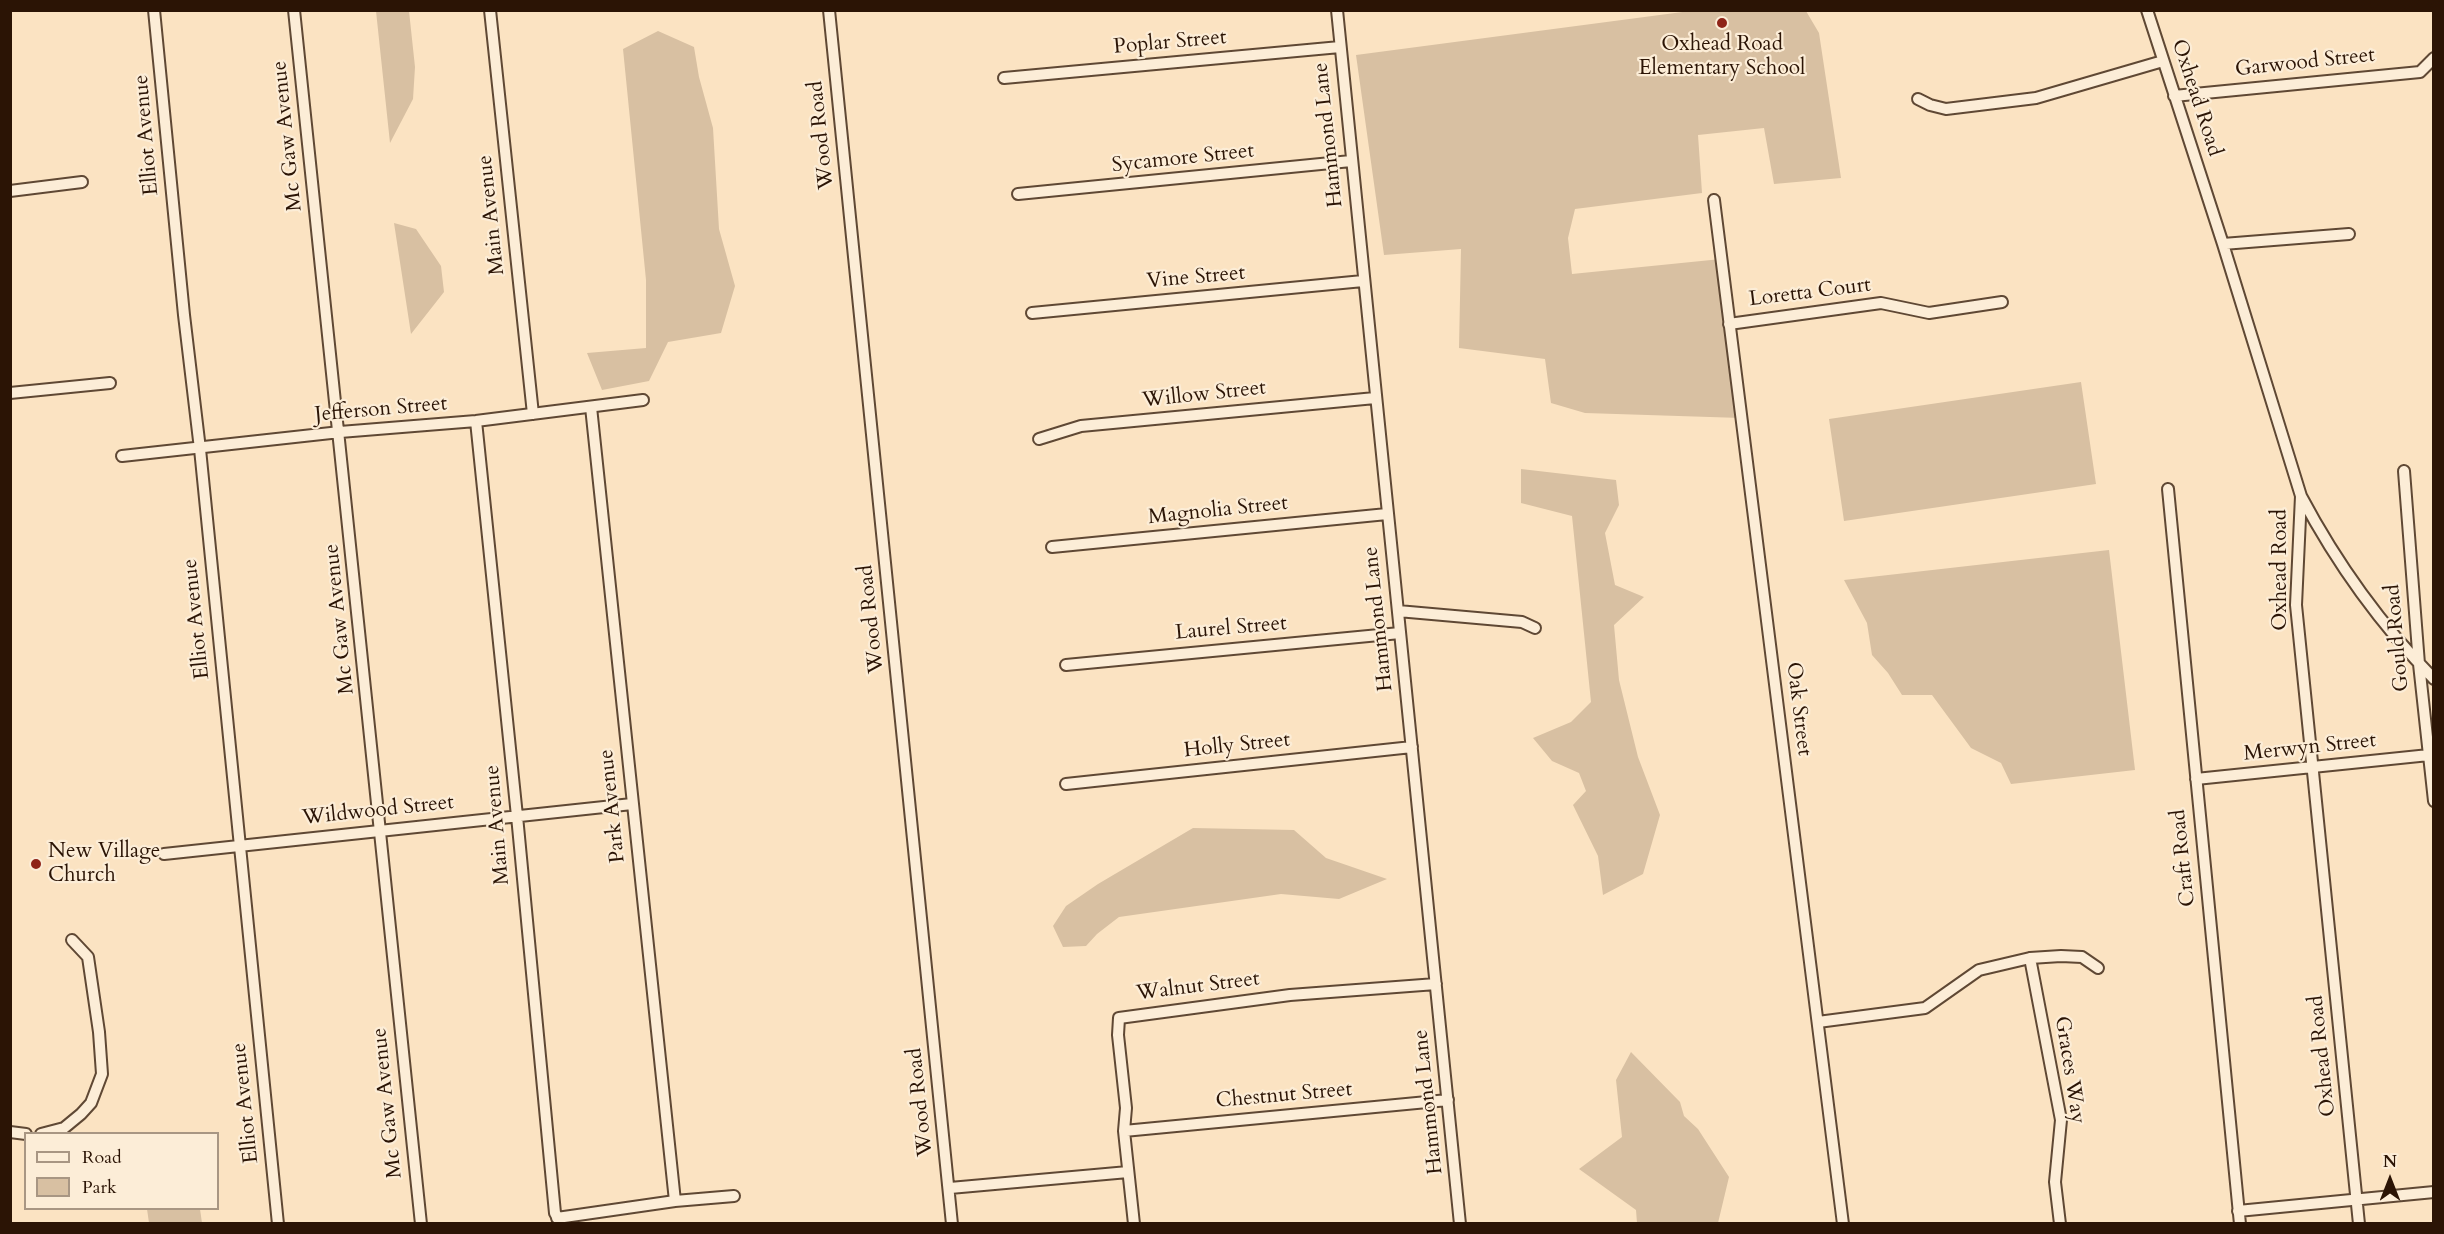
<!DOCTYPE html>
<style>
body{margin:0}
#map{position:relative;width:2444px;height:1234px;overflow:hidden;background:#fbe3c2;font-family:Cardo,serif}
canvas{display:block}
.frame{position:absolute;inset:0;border:12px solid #2b1405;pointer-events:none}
.legend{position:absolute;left:24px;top:1132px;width:195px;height:78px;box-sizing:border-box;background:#fcedd7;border:2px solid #a89683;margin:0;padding:8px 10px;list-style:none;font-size:18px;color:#2b1405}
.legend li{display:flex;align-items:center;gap:12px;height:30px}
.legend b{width:30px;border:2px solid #a89683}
.north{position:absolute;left:2360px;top:1150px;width:60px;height:60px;-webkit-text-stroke:4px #fcedd7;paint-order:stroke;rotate:0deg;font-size:16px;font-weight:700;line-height:24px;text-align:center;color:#2b1405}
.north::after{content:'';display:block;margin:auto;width:21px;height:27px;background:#2b1405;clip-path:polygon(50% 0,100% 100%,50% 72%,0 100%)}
</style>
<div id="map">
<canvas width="2444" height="1234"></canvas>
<div class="frame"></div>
<ul class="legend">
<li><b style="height:8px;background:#fcedd7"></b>Road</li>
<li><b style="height:16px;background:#d8c0a2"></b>Park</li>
</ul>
<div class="north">N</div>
</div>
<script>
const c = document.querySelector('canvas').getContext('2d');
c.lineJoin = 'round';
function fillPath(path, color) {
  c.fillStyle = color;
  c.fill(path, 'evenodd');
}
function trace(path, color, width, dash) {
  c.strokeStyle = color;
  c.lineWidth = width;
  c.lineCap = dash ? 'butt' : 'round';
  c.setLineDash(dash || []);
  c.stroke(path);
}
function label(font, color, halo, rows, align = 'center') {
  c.font = font + ' Cardo,serif';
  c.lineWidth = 4.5;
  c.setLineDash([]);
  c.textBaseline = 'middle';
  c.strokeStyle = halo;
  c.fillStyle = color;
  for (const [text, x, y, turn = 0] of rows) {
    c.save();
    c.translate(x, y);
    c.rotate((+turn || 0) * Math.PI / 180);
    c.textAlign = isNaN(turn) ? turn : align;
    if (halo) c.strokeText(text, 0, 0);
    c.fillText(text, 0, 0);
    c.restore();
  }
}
fillPath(new Path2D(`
 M376 11H409L415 67 413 99 390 143Z
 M1690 11H1806L1819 33 1841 178 1774 184 1764 128 1698 135 1702 193 1575 209 1568 238 1572 274 1721 259 1741 418 1585 413 1551 403 1545 359 1459 348 1461 249 1384 255 1356 55Z
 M658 31 694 47 699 77 713 128 719 229 735 286 721 333 668 342 649 381 602 390 587 353 646 348V280L623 49Z
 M394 223 416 229 441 266 444 292 411 334Z
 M2081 382 2096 484 1844 521 1829 419Z
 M1521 469 1616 480 1619 505 1605 533 1615 585 1644 597 1614 625 1619 680 1638 757 1660 815 1643 874 1603 895 1598 856 1573 805 1586 791 1579 773 1552 761 1533 738 1571 722 1591 702 1572 516 1521 503Z
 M2109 550 2135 770 2011 784 2001 763 1971 748 1932 695H1902L1888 673 1872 655 1867 623 1844 580Z
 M1193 828 1294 830 1326 858 1387 879 1339 899 1281 894 1119 917 1097 934 1086 946 1063 947 1053 926 1066 906 1098 884Z
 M1631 1052 1680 1102 1684 1116 1698 1129 1729 1177 1718 1223H1637L1636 1210 1579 1169 1622 1137 1616 1080Z
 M147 1209H200L202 1223H149Z`), '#d8c0a2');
const minor = new Path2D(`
 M154 10 184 315 200 449 278 1224
 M294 10C340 414 375 820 421 1224
 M490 10 533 414
 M829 10 952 1224
 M1337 10 1460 1224
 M2147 10 2223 244 2301 496 2296 605 2359 1224
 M1004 78 1340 47
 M2174 96 2420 72 2434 58
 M1918 99 1930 105 1946 109 2036 98 2163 61
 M10 191 82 182
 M1018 194 1351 161
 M1714 200 1843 1224
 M2223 244 2349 234
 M1032 313 1363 281
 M1729 324 1881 303 1929 313 2002 302
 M10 393 110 383
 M591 407 675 1201
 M476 421 517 816 555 1213 561 1224
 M1039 439 1081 426 1375 398
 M122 456 340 432 476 421 643 400
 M2404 471 2419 664 2434 801
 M2168 489 2240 1224
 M2301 496C2337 564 2380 624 2434 679
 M1052 547 1387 514
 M1398 611 1522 622 1535 628
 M1066 665 1400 633
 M2196 779 2429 755
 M1066 784 1412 747
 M164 854 632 804
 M2030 958 2061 1120 2055 1182 2060 1224
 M1818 1022 1925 1008 1979 970 2030 958 2061 956 2082 957 2098 968
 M1124 1131 1448 1100
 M10 1132 26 1134
 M41 1134 64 1128 81 1114 91 1103 102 1074 99 1032 88 957 72 940
 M950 1188 1128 1172
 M2238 1211 2434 1192
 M557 1218 675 1201 734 1196
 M1134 1224 1124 1131 1126 1108 1118 1035 1119 1018 1290 995 1436 984`);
trace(minor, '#5f4834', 14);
trace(minor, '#fcedd7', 10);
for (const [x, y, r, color] of [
 [1722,23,6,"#8f2418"],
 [36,864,6,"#8f2418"]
]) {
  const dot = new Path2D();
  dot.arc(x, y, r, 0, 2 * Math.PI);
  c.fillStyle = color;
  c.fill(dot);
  trace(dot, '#fcedd7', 2);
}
label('21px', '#2b1405', '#fcedd7', [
 ["Poplar Street",1170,43,-5],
 ["Garwood Street",2305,63,-6],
 ["Oxhead Road",2196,98,72],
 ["Elliot Avenue",147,135,-95],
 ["Wood Road",822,135,-96],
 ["Hammond Lane",1329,135,-96],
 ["Mc Gaw Avenue",288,136,-96],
 ["Sycamore Street",1183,159,-6],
 ["Main Avenue",492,215,-96],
 ["Vine Street",1196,278,-5],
 ["Loretta Court",1810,293,-7],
 ["Willow Street",1204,395,-6],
 ["Jefferson Street",381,410,-5],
 ["Magnolia Street",1218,511,-6],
 ["Oxhead Road",2281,570,-90],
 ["Elliot Avenue",197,619,-96],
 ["Mc Gaw Avenue",340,619,-96],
 ["Wood Road",872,619,-96],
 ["Hammond Lane",1379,619,-96],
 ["Laurel Street",1231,629,-5],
 ["Gould Road",2398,638,-95],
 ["Oak Street",1798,709,83],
 ["Holly Street",1237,746,-6],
 ["Merwyn Street",2310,748,-6],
 ["Park Avenue",613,806,-96],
 ["Wildwood Street",378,811,-6],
 ["Main Avenue",498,825,-95],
 ["Craft Road",2184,858,-96],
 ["Walnut Street",1198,987,-7],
 ["Oxhead Road",2323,1056,-96],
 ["Graces Way",2069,1070,81],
 ["Chestnut Street",1284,1096,-5],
 ["Wood Road",921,1102,-96],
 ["Hammond Lane",1429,1102,-96],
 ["Elliot Avenue",246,1103,-96],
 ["Mc Gaw Avenue",388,1103,-96]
]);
label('21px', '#2b1405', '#fcedd7', [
 ["Oxhead Road",1722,45],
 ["Elementary School",1722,69],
 ["New Village",48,852,"left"],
 ["Church",48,876,"left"]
]);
</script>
